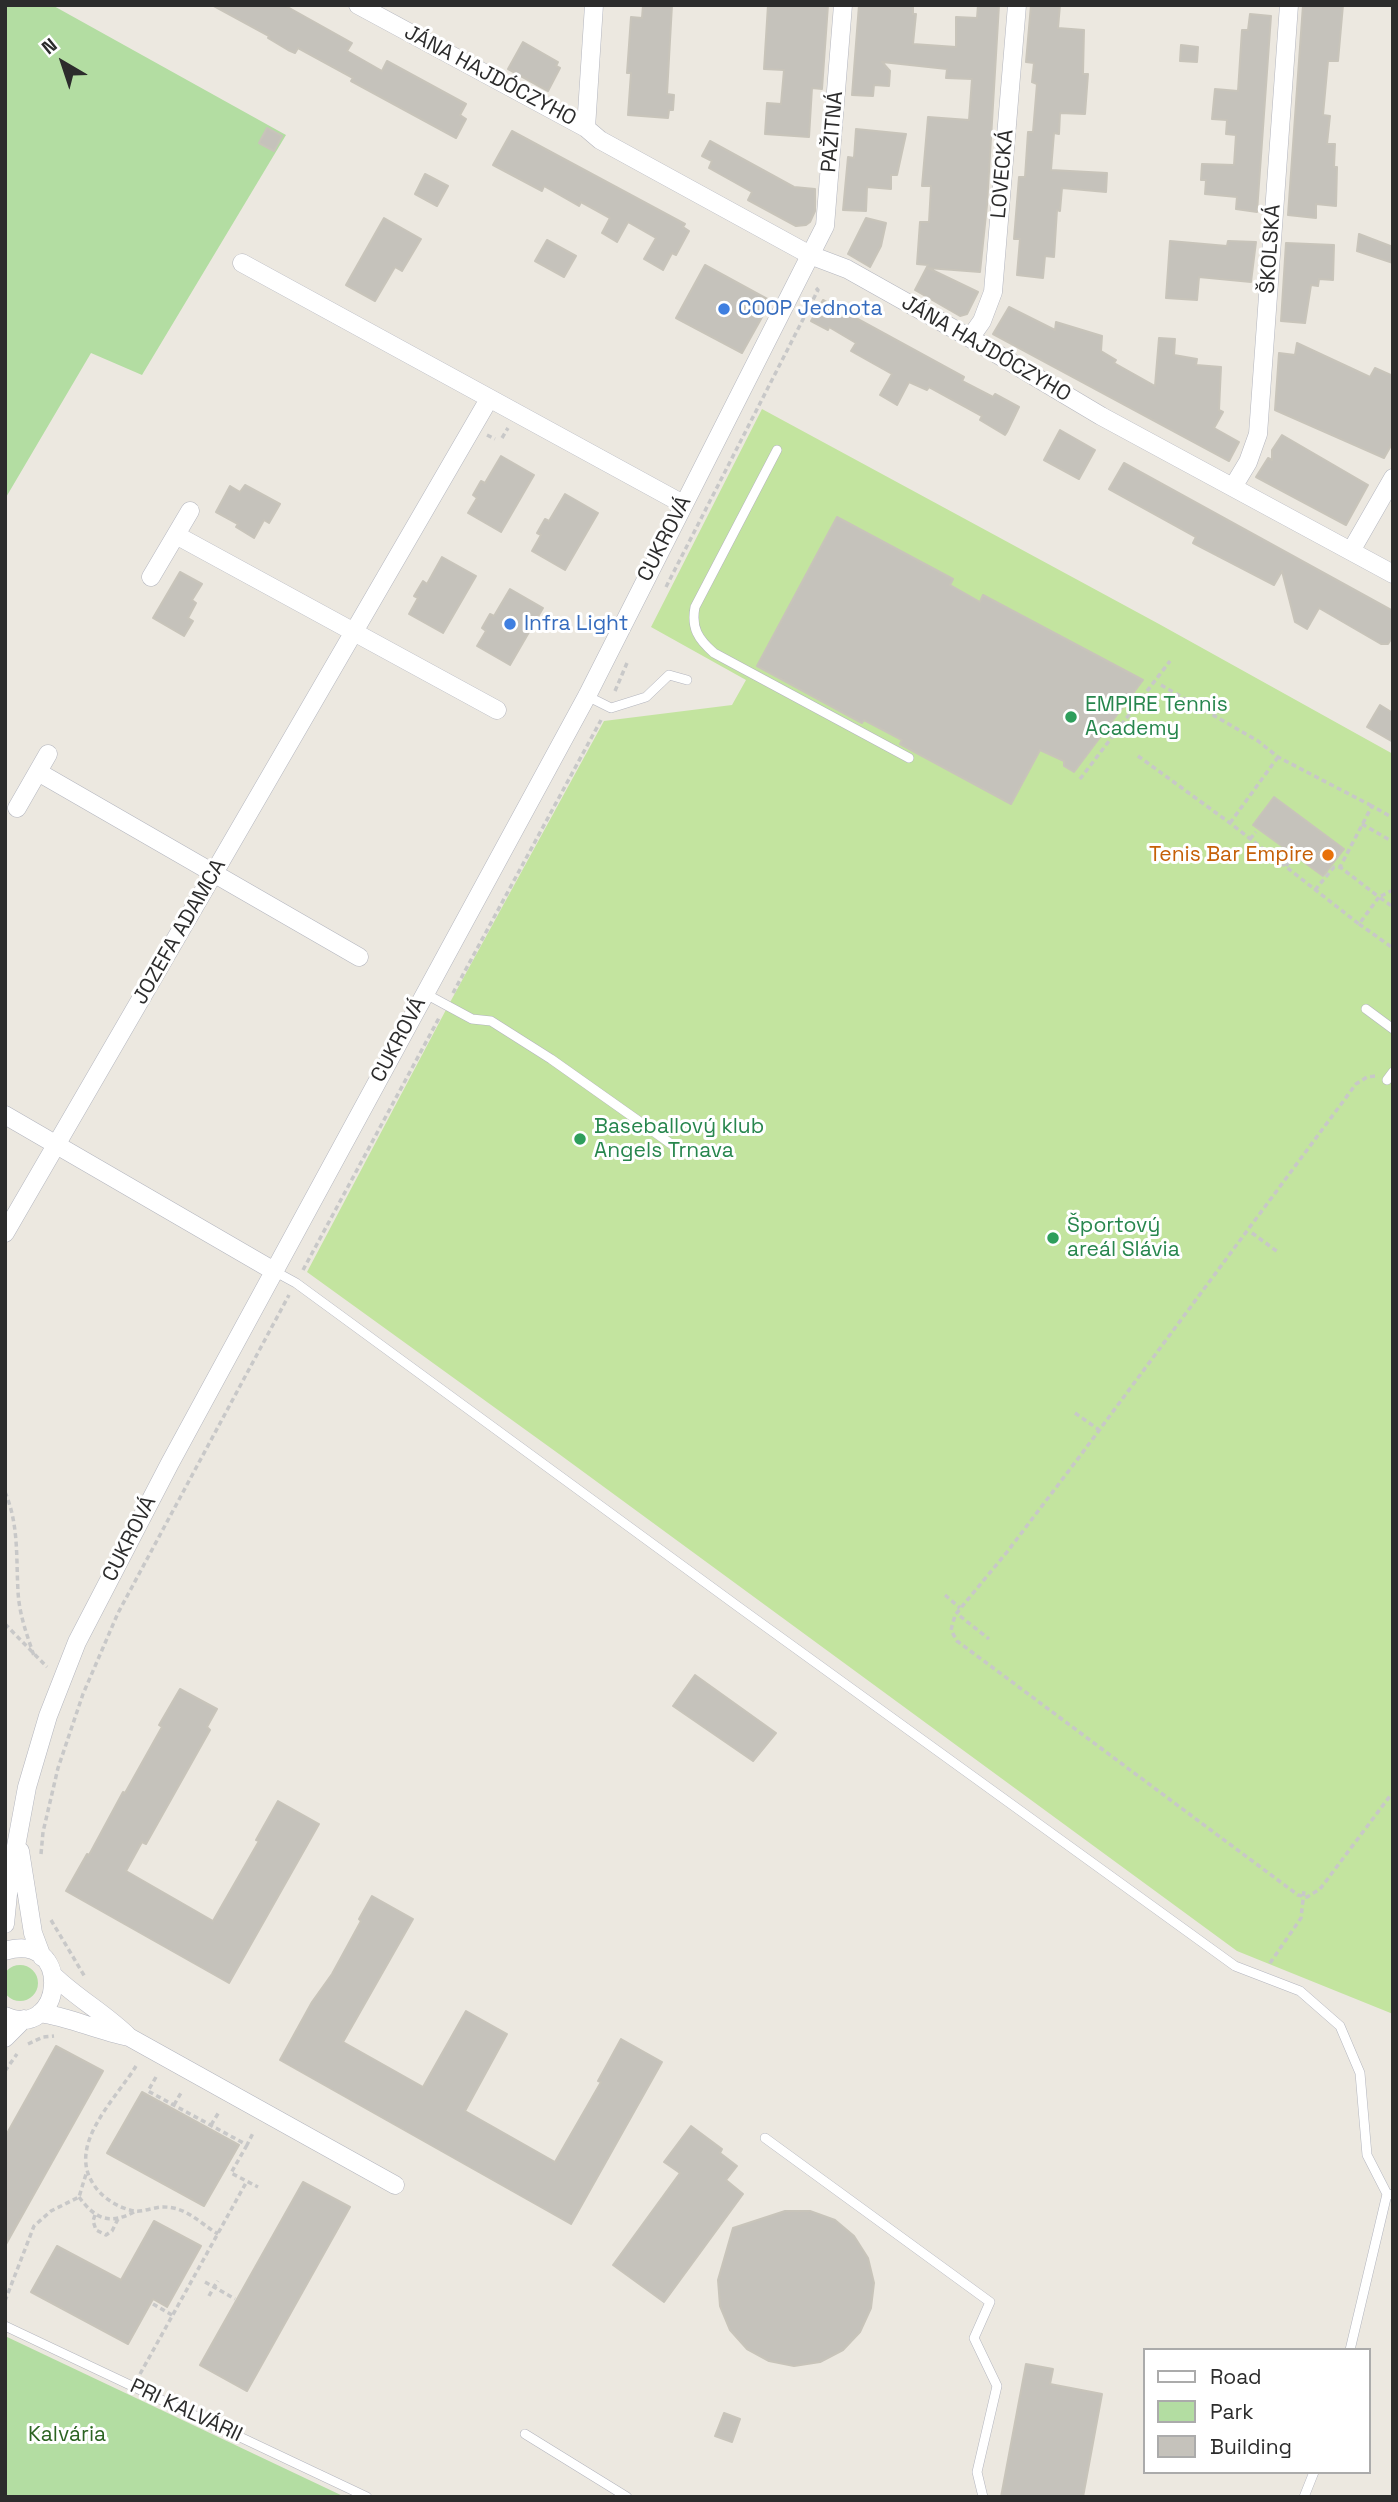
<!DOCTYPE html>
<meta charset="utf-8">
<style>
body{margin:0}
#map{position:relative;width:1398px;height:2502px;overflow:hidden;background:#ece8e0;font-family:"Space Grotesk",sans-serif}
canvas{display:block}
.frame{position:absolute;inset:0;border:7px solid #2c2c2c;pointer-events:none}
.legend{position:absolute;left:1143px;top:2348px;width:228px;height:126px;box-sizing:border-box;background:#fff;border:2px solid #ababab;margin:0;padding:9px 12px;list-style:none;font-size:21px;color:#2c2c2c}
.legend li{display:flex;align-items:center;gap:14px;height:35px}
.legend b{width:35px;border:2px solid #ababab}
.north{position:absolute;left:28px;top:28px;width:70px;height:70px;-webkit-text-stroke:5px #fff;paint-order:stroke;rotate:321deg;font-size:19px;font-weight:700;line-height:28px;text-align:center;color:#2c2c2c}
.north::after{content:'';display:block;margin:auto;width:24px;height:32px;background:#2c2c2c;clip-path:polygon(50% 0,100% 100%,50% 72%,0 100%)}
</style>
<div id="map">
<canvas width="1398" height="2502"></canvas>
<div class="frame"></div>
<ul class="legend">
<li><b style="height:9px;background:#fff"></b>Road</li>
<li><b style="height:19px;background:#b3dda2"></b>Park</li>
<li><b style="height:19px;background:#c5c2bb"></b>Building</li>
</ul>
<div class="north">N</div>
</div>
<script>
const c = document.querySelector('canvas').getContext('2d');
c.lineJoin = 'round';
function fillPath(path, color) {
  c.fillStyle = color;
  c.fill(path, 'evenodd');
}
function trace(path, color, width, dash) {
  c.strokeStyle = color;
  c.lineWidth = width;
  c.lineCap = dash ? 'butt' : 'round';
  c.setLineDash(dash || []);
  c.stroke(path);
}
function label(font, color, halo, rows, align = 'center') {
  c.font = font + ' "Space Grotesk",sans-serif';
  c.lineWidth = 6;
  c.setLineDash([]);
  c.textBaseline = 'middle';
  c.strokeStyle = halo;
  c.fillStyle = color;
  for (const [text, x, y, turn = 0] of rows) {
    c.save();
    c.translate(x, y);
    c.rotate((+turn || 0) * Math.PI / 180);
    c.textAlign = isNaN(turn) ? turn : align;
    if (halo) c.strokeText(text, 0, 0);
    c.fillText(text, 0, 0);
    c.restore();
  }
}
fillPath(new Path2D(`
 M5 5H52L286 135 142 375 91 353 5 499Z
 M2 1983a18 18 0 1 1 36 0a18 18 0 1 1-36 0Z
 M5 2336 345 2497H5Z`), '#b3dda2');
fillPath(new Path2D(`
 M762 409 1159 624 1393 754V2014L1237 1951 559 1454 307 1272 448 1006 604 721 732 705 746 680 651 627Z`), '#c3e49f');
const building = new Path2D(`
 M212 5H284L352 43 347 51 382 71 387 61 466 104 460 115 466 119 456 138 351 81 353 78 298 48 295 53 288 50 268 38 269 36Z
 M643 5H672L667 94 674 95 673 110H669L668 118 628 115 631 73H627L631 17 642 18Z
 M768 5H828L822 89 812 88 809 137 765 134 767 103 781 104 784 70 764 69Z
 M859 5H913V14H916L913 44 956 47V17L977 18 978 5H999L987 205 980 272 928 268 978 292 967 314 960 316 915 290 928 265 917 264 920 222H929L931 186H922L928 117 969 120 972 79 946 78 947 69 882 62 890 71 889 86 874 85 873 96 852 95Z
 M1031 5H1060L1058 28 1084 30 1083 74H1088L1085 114 1060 113 1059 134 1054 133 1051 170 1107 173 1106 192 1062 188 1060 211 1057 210 1054 257 1045 256 1043 278 1017 275 1020 239H1014L1019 177H1025L1028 132H1033L1037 84 1032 82 1034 63 1026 62Z
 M1303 5H1343L1338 61H1328L1323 115 1330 116 1327 144H1335L1334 167H1337L1336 206 1316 204V218L1288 215Z
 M1250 14 1271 16 1257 212 1236 209 1237 197 1205 194 1206 180H1201L1202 164 1234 165 1236 135 1226 134 1227 120 1212 119 1215 89 1238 91 1242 30H1248Z
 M523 42 558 62 556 66 560 68 548 91 508 69Z
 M1181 45 1198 47 1197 62 1180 61Z
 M267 128 282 136 274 151 259 143Z
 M856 129 906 134 897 175H891V189L867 187 866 211 843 210 848 157 854 158Z
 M512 131 685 224 683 227 689 231 676 255 672 253 663 270 644 259 656 238 628 222 617 242 602 233 610 218 581 202 579 206 544 186 542 191 493 165Z
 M710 141 794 187 815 189V211L810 222 806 225 796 226 748 200 752 192 709 168 712 161 702 156Z
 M425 174 448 186 437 206 415 194Z
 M384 218 421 239 402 271 395 267 375 301 346 285Z
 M866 218 886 223 881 246 870 267 848 254Z
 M1359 234 1393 247V263L1357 251Z
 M547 240 576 256 564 277 535 261Z
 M1170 241 1227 246 1228 241 1256 242 1251 282 1199 277 1197 300 1166 298Z
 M1286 243 1334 245 1333 280 1319 279 1318 286 1311 285 1305 323 1281 321Z
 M705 265 771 301 742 353 676 318Z
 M823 300 964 377 962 381 993 397 995 394 1019 407 1007 432 1005 435 980 420 982 416 929 387 927 390 909 382 897 405 880 395 892 374 851 351 856 343 829 327 828 330 811 321Z
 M1009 307 1055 330 1056 322 1102 336 1101 351 1116 360 1114 363 1155 386 1159 338 1175 339 1174 355 1197 359 1196 365 1221 367 1219 410 1223 412 1214 428 1239 442 1229 461 993 334Z
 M1297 343 1370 377 1375 368 1393 376V442L1384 458 1275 410 1279 353 1295 355Z
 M1060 430 1095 450 1079 479 1044 460Z
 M1282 435 1368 485 1346 525 1256 477 1268 458 1272 460V450Z
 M501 456 534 475 501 532 468 513 477 498 473 495 481 481 485 483Z
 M1124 463 1393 611V636L1388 644H1381L1319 608 1307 629 1295 622 1282 571 1274 585 1193 543 1196 537 1109 489Z
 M245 485 280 504 269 523 264 520 254 538 236 527 238 524 216 512 230 486 240 492Z
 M565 494 598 513 565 570 532 551 541 535 537 533 545 519 549 521Z
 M837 517 953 579 950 585 980 602 983 595 1143 680 1074 772 1064 766V761L1040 750 1011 804 900 744 902 740 864 720 862 723 757 666Z
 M442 557 476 576 443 633 409 614 418 598 414 596 423 581 427 584Z
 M180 572 202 584 192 600 196 603 188 618 193 621 184 636 153 618Z
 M510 589 543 608 510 665 477 646 486 631 482 628 490 614 494 616Z
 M1380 705 1393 713V742L1367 727Z
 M1274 797 1344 849 1323 876 1253 825Z
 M695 1675 776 1733 753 1761 673 1706Z
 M180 1689 217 1709 207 1727 210 1730 146 1844 142 1842 126 1871 213 1921 259 1841 256 1840 278 1801 319 1824 229 1983 66 1891 87 1854 89 1855 123 1792 125 1793 162 1727 159 1725Z
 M372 1896 413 1919 343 2042 423 2087 466 2011 507 2034 465 2111 555 2162 601 2082 598 2081 621 2039 662 2062 571 2224 280 2060 312 2002 332 1974 361 1921 359 1919Z
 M56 2046 103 2071 5 2246V2137Z
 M142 2092 239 2145 204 2206 107 2153Z
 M691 2126 722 2149 720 2153 737 2166 726 2180 743 2194 664 2302 613 2265 680 2173 664 2162Z
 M303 2182 350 2207 247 2391 200 2365Z
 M785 2211H810L835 2220 854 2236 868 2258 874 2283 871 2308 860 2332 843 2350 820 2362 794 2366 769 2361 747 2349 730 2330 720 2306 718 2280 733 2228Z
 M154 2221 201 2246 167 2307 153 2299 128 2344 31 2292 57 2246 121 2280Z
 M1026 2364 1053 2369 1050 2384 1102 2394 1083 2497H1001Z
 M724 2413 740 2419 732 2442 715 2436Z`);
fillPath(building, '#c5c2bb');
trace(building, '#c8c4ba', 2);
const lane = new Path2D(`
 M777 450 695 607C691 628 698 639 714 653L909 758
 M587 696 611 708 646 697 669 675 687 680
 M424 993 472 1019 491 1021 551 1059 674 1146
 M1366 1009 1393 1029
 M1387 1080 1393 1072
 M274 1271 296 1283 740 1608 1235 1966 1300 1991 1340 2026 1360 2073 1367 2155 1387 2194 1393 2195
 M765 2138 990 2302 974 2338 997 2386 977 2472 983 2497
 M5 2326 367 2497
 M1350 2350 1387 2194
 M525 2434 627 2497
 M1304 2497 1314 2472`);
const street = new Path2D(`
 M358 5 586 128 600 140 810 255 847 269 970 338 1101 416 1393 574
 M586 128 594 5
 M242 263 683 504
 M970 338 982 321 993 292 1017 5
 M1233 487 1248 462 1258 434 1289 5
 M176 535 497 710
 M1351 551 1393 478
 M151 577 190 511
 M38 772 359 957
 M17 808 48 754
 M5 1115 274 1271
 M5 1233 489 399
 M20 1851 33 1933 42 1957
 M5 1924 9 1884 27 1787 48 1716 77 1642 170 1463 587 696 825 226 843 5
 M5 1951C74 1930 64 2042 5 2016
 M54 1976C78 1999 106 2014 129 2037L395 2185
 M40 2013C70 2017 98 2031 129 2037
 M5 2038 24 2019`);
trace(lane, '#b3b5be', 10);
trace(street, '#b3b5be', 19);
trace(new Path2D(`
 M487 435 495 439
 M502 438 508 428
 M666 587 818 290 815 287
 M1161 685 1258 741 1278 757 1372 806
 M615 691 627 663
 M1138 756 1230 823 1359 924 1379 897 1340 867
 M1080 779 1170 661
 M1230 823 1278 757
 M1362 824 1393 842
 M1250 839 1256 832
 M1286 866 1293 857
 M1315 890 1334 867H1340L1372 806 1393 818
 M1393 890 1379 897 1393 907
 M1359 924 1393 948
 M453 993 601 720
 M1375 1076 1367 1077 1356 1084 1080 1456 1007 1552 955 1615 951 1630 957 1641 1298 1895 1307 1897 1320 1889 1393 1792
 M1252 1233 1278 1252
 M303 1270 439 1018
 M1075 1413 1098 1429
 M5 1492C19 1525 16 1557 18 1591 19 1614 27 1635 34 1656
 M945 1595 960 1608
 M960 1616 989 1639
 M5 1624 47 1667
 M41 1854 43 1832 58 1768 83 1694 118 1613 289 1295
 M51 1920 85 1977
 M1270 1963 1301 1918 1304 1891
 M28 2044 43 2037 54 2036
 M136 2066C116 2099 66 2145 94 2185 102 2198 119 2208 134 2211 142 2212 152 2208 161 2207 186 2206 198 2222 218 2234
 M5 2071 17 2054
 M156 2077 148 2091 247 2145 254 2131
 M174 2105 182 2091
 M211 2125 219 2112
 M247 2145 231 2173 258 2187
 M79 2197C96 2220 110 2225 136 2211
 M95 2215 93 2221 96 2230 106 2235 112 2231 118 2219
 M205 2282 214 2287 218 2281
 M209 2296 214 2287 235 2299
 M5 2301 34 2226 51 2211 79 2197 86 2174
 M153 2304 172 2315
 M140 2374 247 2181`), '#c8c8c8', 3.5, [5, 3.5]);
trace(lane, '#fff', 9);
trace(street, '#fff', 18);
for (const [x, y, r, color] of [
 [724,309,7,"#3f7fe0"],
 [510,624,7,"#3f7fe0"],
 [1071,717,7,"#2e9e5b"],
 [1328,855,7,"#e8710a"],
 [580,1139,7,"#2e9e5b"],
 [1053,1238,7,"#2e9e5b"]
]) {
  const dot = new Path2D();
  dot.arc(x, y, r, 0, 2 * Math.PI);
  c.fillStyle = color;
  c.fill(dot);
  trace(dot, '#fff', 2.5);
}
label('21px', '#2c2c2c', '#fff', [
 ["JÁNA HAJDÓCZYHO",490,76,28],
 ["PAŽITNÁ",833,132,-85],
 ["LOVECKÁ",1003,174,-85],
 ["ŠKOLSKÁ",1271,249,-86],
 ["JÁNA HAJDÓCZYHO",986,349,30],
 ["CUKROVÁ",665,539,-63],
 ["JOZEFA ADAMCA",180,932,-60],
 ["CUKROVÁ",399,1040,-62],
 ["CUKROVÁ",130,1539,-63],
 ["PRI KALVÁRII",186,2411,25]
]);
label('21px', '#366cbe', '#fff', [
 ["COOP Jednota",738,309],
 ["Infra Light",524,624]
], 'left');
label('21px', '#27864d', '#fff', [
 ["EMPIRE Tennis",1085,705],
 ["Academy",1085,729],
 ["Baseballový klub",594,1127],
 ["Angels Trnava",594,1151],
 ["Športový",1067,1226],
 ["areál Slávia",1067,1250]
], 'left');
label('21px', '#c56008', '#fff', [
 ["Tenis Bar Empire",1314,855]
], 'right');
label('21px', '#2c6422', '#fff', [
 ["Kalvária",67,2435]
]);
</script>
